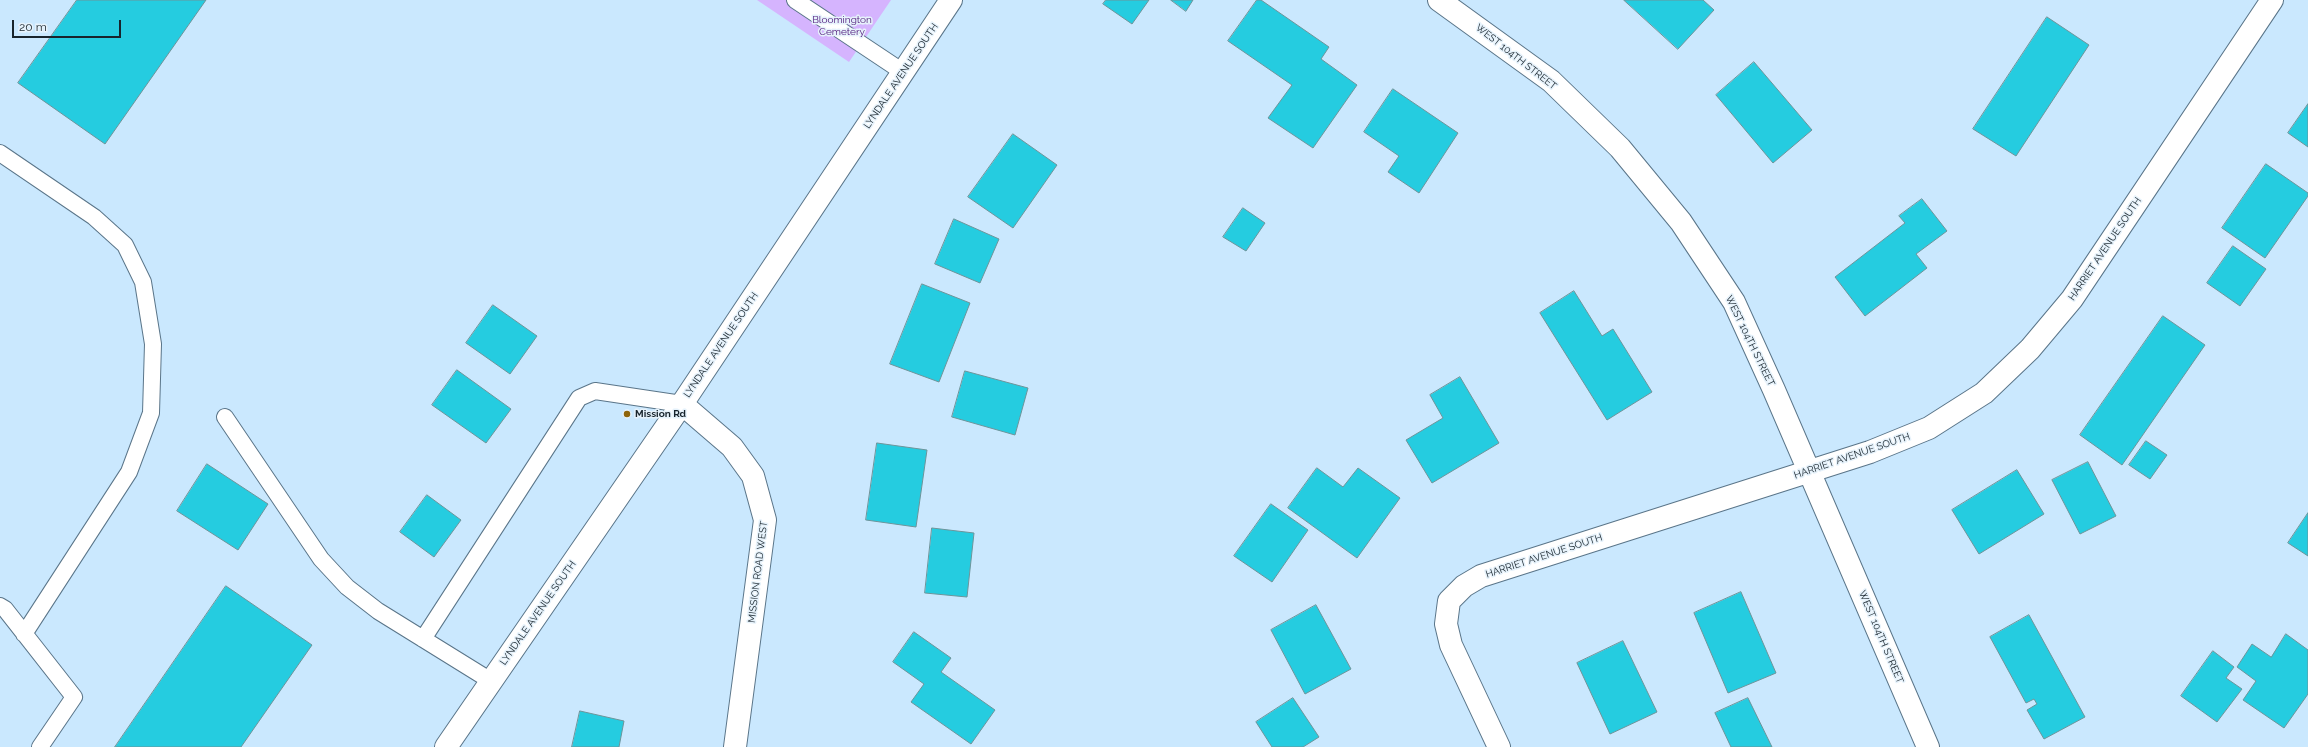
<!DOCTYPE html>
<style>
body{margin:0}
#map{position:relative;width:2308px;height:747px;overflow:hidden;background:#cae8fe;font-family:Raleway,sans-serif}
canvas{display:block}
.scale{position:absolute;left:12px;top:20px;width:109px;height:18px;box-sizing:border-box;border:2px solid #18242c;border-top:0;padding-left:5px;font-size:12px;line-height:14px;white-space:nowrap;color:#18242c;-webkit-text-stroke:3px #e6f2fb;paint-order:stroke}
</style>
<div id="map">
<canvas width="2308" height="747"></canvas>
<div class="scale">20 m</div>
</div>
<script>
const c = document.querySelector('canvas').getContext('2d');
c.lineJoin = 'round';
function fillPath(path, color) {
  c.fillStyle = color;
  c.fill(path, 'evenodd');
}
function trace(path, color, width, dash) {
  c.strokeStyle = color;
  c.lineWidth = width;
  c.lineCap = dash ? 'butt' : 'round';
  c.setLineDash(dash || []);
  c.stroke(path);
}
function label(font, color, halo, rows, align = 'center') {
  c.font = font + ' Raleway,sans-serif';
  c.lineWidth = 3;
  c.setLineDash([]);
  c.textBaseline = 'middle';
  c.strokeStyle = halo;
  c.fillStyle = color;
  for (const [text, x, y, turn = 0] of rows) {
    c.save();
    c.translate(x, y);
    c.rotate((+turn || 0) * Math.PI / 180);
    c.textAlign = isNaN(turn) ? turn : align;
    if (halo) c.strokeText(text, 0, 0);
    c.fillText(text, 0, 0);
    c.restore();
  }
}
fillPath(new Path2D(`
 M757 0H891L849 62Z`), '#d5b4fe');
const building = new Path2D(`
 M77 0H206L105 144 18 83Z
 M1106 0H1149L1132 24 1103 4Z
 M1171 0H1193L1186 11Z
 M1257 0H1261L1329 47 1321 59 1357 85 1313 148 1268 118 1292 85 1228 41Z
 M1624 0H1703L1714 10 1678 49Z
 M2047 17 2089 45 2016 156 1973 129Z
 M1754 62 1812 130 1773 163 1716 95Z
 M1393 89 1458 133 1419 193 1388 172 1399 156 1364 132Z
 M2308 104V147L2288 133Z
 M1013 134 1057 165 1013 228 968 197Z
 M2266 164 2308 193V196L2265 258 2222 228Z
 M1922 199 1947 231 1916 254 1927 268 1865 316 1835 277 1905 223 1899 216Z
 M1243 208 1265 223 1246 251 1223 237Z
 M954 219 999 239 980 283 935 264Z
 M2233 246 2266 269 2240 306 2207 283Z
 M922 284 970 303 939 382 890 364Z
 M1574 291 1602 336 1613 329 1652 392 1607 420 1540 313Z
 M493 305 537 336 510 374 466 343Z
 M2163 316 2205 345 2122 465 2080 435Z
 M457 370 511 409 486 443 432 405Z
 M965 371 1028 388 1015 435 952 417Z
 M1460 377 1499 443 1432 483 1406 440 1443 418 1430 395Z
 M2146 441 2167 455 2150 479 2129 465Z
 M877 443 927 450 916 527 866 520Z
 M2088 462 2116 516 2080 534 2052 480Z
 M207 464 268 504 238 550 177 511Z
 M1317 468 1343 487 1358 468 1400 498 1357 558 1288 508Z
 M2017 470 2044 514 1979 554 1952 510Z
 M427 495 461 520 434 557 400 532Z
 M1271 504 1308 530 1272 582 1234 556Z
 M2308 513V556L2288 543Z
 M932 528 974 533 967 597 925 593Z
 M226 586 312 645 241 747H115Z
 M1741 592 1776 673 1728 693 1694 613Z
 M1316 605 1351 669 1305 694 1271 630Z
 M2029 615 2085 717 2044 739 2027 710 2037 704 2034 699 2026 703 1990 637Z
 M914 632 951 658 941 672 995 710 971 744 911 702 924 684 893 662Z
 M2286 634 2308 650V694L2284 728 2243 700 2256 681 2237 667 2252 644 2271 657Z
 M1623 641 1657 712 1610 734 1577 663Z
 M2213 651 2234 667 2226 678 2242 689 2217 722 2181 696Z
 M1293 698 1319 737 1303 747H1272L1256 722Z
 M1748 698 1772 747H1731L1715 713Z
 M580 711 624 721 619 747H572Z`);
fillPath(building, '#25cce0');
trace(building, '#6d949a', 1);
const lane = new Path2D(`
 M795 0 903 72
 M0 153 94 217 125 245 143 282 153 344 151 413 129 472 24 634
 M225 417 321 559 347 587 378 611 491 681
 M0 606 5 609 74 697 40 747
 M423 639 579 398 595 391 682 404`);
const street = new Path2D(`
 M1439 0 1551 81 1620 148 1681 222 1734 302 1774 390 1928 747
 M682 404 732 447 753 476 765 520 735 747
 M1499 747 1451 645 1446 624 1449 601 1464 586 1481 576 1870 452 1929 428 1984 393 2030 349 2072 299 2272 0`);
const secondary = new Path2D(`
 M446 747 682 404 951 0`);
trace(lane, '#5a7589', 18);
trace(street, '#5a7589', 24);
trace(secondary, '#5a7589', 24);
trace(lane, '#fff', 16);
trace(street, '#fff', 22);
trace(secondary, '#fff', 22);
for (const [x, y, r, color] of [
 [627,414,4,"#8e640a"]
]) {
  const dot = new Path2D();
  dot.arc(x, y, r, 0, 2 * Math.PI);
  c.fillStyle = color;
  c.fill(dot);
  trace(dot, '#e6f2fb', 1.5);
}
label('10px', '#4e157a', '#e6f2fb', [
 ["Bloomington",842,20],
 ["Cemetery",842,32]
]);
label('10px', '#18242c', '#e6f2fb', [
 ["WEST 104TH STREET",1516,57,38],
 ["LYNDALE AVENUE SOUTH",901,76,-56],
 ["HARRIET AVENUE SOUTH",2105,249,-56],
 ["WEST 104TH STREET",1750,341,64],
 ["LYNDALE AVENUE SOUTH",721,345,-56],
 ["HARRIET AVENUE SOUTH",1852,456,-19],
 ["HARRIET AVENUE SOUTH",1544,556,-18],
 ["MISSION ROAD WEST",758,572,-83],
 ["LYNDALE AVENUE SOUTH",538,613,-55],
 ["WEST 104TH STREET",1881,637,67]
]);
label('bold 10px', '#18242c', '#e6f2fb', [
 ["Mission Rd",635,414]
], 'left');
</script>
